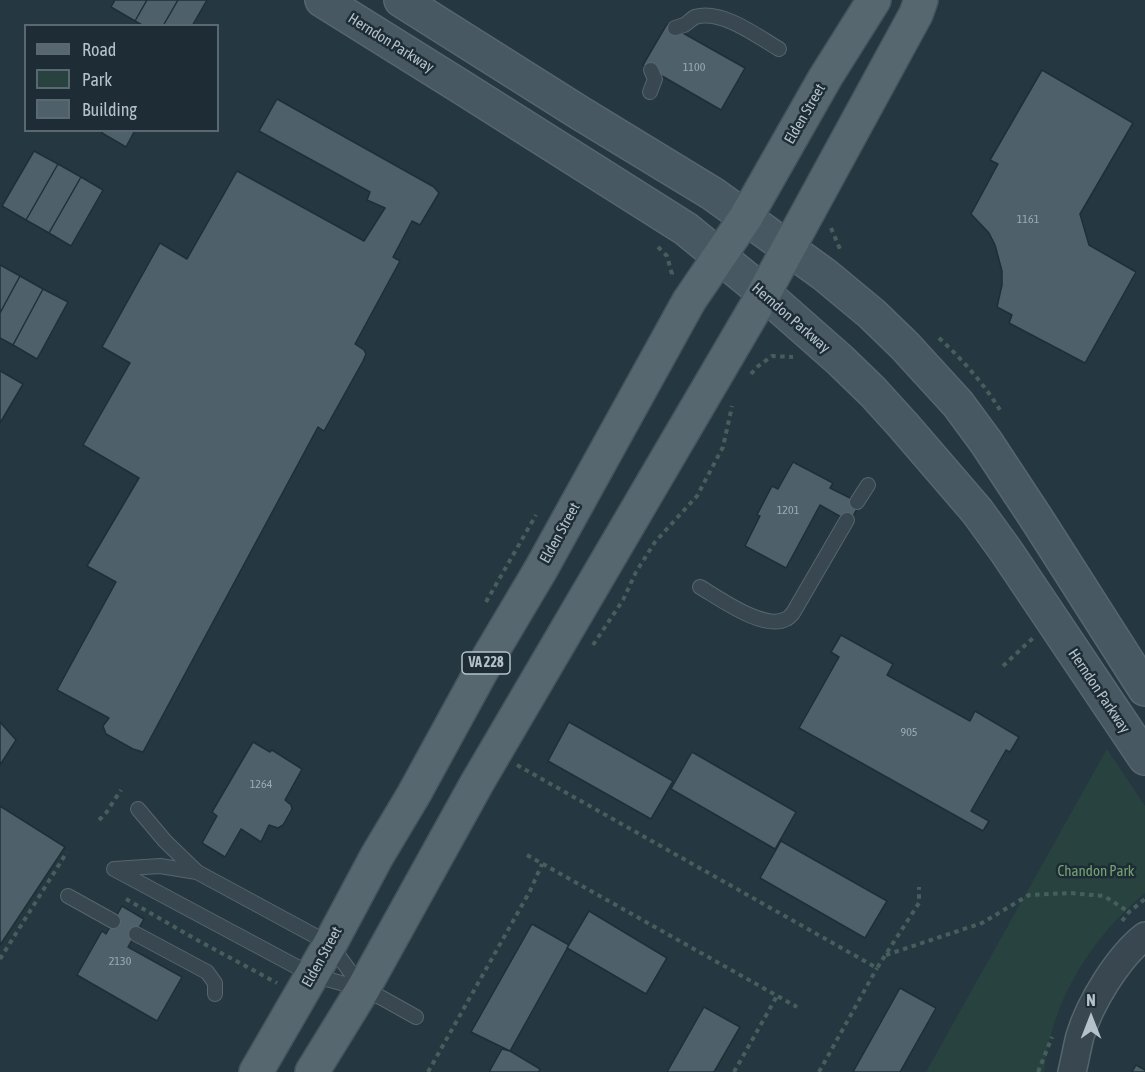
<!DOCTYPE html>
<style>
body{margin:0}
#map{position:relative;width:1145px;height:1072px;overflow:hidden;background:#253740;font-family:"Asap Condensed",sans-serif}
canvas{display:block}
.legend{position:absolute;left:24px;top:24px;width:195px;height:108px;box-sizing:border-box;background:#1e2d35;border:2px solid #5a6971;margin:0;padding:8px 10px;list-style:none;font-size:18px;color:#b5c2cb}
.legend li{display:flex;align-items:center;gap:12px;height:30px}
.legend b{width:30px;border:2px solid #5a6971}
.north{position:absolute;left:1061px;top:988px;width:60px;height:60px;-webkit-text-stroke:4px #1e2d35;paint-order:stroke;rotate:0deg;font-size:16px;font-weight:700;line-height:24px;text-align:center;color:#b5c2cb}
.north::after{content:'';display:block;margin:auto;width:21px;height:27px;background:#b5c2cb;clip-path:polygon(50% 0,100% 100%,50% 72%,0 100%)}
</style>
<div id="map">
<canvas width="1145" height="1072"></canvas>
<ul class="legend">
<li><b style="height:8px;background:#576770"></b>Road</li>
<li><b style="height:16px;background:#28433f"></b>Park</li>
<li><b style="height:16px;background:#4e616b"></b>Building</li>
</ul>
<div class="north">N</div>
</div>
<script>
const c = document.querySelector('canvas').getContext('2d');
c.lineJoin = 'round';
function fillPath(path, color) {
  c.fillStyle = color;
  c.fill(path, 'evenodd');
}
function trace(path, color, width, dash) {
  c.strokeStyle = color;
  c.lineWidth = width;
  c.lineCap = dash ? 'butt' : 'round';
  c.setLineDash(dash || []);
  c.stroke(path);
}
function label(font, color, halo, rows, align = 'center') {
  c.font = font + ' "Asap Condensed",sans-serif';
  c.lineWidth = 5;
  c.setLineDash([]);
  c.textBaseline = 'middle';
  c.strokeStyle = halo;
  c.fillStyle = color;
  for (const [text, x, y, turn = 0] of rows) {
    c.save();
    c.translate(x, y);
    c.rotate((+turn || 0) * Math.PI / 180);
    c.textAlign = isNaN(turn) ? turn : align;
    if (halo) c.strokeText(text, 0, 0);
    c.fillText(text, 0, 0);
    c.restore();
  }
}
fillPath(new Path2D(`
 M1107 749 1145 806V893C1091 938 1051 1001 1044 1072H926Z`), '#28433f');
const building = new Path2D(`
 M115 0H147L135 21 111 7Z
 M147 0H178L163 26H144L135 21Z
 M178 0H207L192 26H163Z
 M667 24 745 68 721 110 643 65Z
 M1042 70 1133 123 1080 214 1089 245 1136 272 1085 363 1009 323 1012 315 997 307 1002 285V271L995 245 989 233 971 214 998 164 990 160Z
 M277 99 434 187 439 193 420 225 412 221 393 257 400 261 355 344 364 350 366 354 363 361 324 431 318 427 143 752 133 749 106 734 103 726 109 718 57 690 116 582 87 566 139 478 83 445 130 363 102 347 160 243 187 259 237 171 364 241 385 208 367 200 370 192 259 131Z
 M103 130H135L126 147 102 133Z
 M34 151 58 164 26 220 2 206Z
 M58 164 81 177 49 233 26 220Z
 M81 177 103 190 71 246 49 233Z
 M0 265 20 276 0 313Z
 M20 276 43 289 13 345 0 338V313Z
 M43 289 68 302 37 359 13 345Z
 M0 371 23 384 0 423Z
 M793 462 833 483 830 488 860 503 850 522 820 505 786 568 745 546 760 516 757 515 772 486 778 489Z
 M841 635 893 664 887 675 970 721 975 711 1019 737 1010 752 1006 750 971 811 989 821 983 831 799 728 839 657 831 652Z
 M0 722 16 740 0 765Z
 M569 722 673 781 651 819 548 761Z
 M253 742 270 752 272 750 302 769 285 800 291 805 292 809 283 825 278 828 269 825 261 842 241 829 225 857 202 843 217 816 212 812Z
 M692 752 796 812 775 849 671 789Z
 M0 806 65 847 0 945Z
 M781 841 887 901 865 938 760 878Z
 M122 906 144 919 128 947 182 977 157 1021 77 975 102 931 106 934Z
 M589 911 667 958 646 994 567 948Z
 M532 924 569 945 510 1051 471 1032Z
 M900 988 936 1008 900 1072H853Z
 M704 1007 740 1027 714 1072H667Z
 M502 1049 510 1051 540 1069 539 1072H489Z
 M1136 1065 1145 1070V1072H1132Z`);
fillPath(building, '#4e616b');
trace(building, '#202f37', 1.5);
const lane = new Path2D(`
 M675 28C678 27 681 26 684 25 688 23 691 19 695 17 722 9 757 36 779 49
 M650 92 655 79 651 70
 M857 502 868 485
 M700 587C719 598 764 631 786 619 789 618 791 615 793 613L847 520
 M138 809 165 841 197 872 330 944 362 988
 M114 869 312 975 363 989 382 998 416 1017
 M114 869 160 866 197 872
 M68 896 113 921
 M136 934 207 972 215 983V994`);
const street = new Path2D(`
 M1072 1072C1075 1060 1077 1048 1080 1036 1090 1003 1118 957 1145 936`);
const secondary = new Path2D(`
 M322 0 463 88 686 229 764 293 840 360 873 392 903 425 977 511 1006 551 1145 758
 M401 0 580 113 713 194 825 275 872 314 905 346 958 404 986 442 1038 521 1145 689`);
const primary = new Path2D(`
 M256 1072 330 944 377 856 414 794 490 655 541 569 689 301 746 217 825 78 874 0
 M312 1072 363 989 477 783 764 293 916 14 921 0`);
trace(lane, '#57656e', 16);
trace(street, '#57656e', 30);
trace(secondary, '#57656e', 36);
trace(primary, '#45545c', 36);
trace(new Path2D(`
 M831 228 840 249
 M658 247 667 256 672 274 671 276
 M939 338C962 359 984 384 1000 410
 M751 374 757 367 772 356 793 357
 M486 602 536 515
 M593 645 623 600 636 572 655 542 697 496 723 447 732 406
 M1003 666 1033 638
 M517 765 877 968 919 903V887
 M99 820 106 813 121 790
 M527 855 797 1007
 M126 899 199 941 277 983
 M1122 921 1129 912 1145 899
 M886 955 982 923 1029 895 1070 893 1104 896 1129 912
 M0 959 67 852
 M428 1072 530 891 542 864
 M734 1072 777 996
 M819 1072 877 968
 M1038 1072 1052 1037`), '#475f5c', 4, [4.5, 4.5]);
trace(lane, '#394850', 14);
trace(street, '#394850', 27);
trace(secondary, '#475863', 33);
trace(primary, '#576770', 33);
label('12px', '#9baab3', null, [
 ["1100",694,67],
 ["1161",1028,219],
 ["1201",788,510],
 ["905",909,732],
 ["1264",261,784],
 ["2130",120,961]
]);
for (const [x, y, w] of [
 [486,663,48]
]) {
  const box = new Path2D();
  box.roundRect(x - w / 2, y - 11, w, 22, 4.5);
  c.fillStyle = '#1e2d35';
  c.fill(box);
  trace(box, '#b5c2cb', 1.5);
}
label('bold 14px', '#b5c2cb', null, [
 ["VA 228",486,663]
]);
label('15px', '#b5c2cb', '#1e2d35', [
 ["Herndon Parkway",391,43,32],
 ["Elden Street",805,114,-60],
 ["Herndon Parkway",791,318,41],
 ["Elden Street",560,533,-61],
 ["Herndon Parkway",1099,691,56],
 ["Elden Street",322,957,-61]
]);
label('15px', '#73a173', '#1e2d35', [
 ["Chandon Park",1096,871]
]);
</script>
